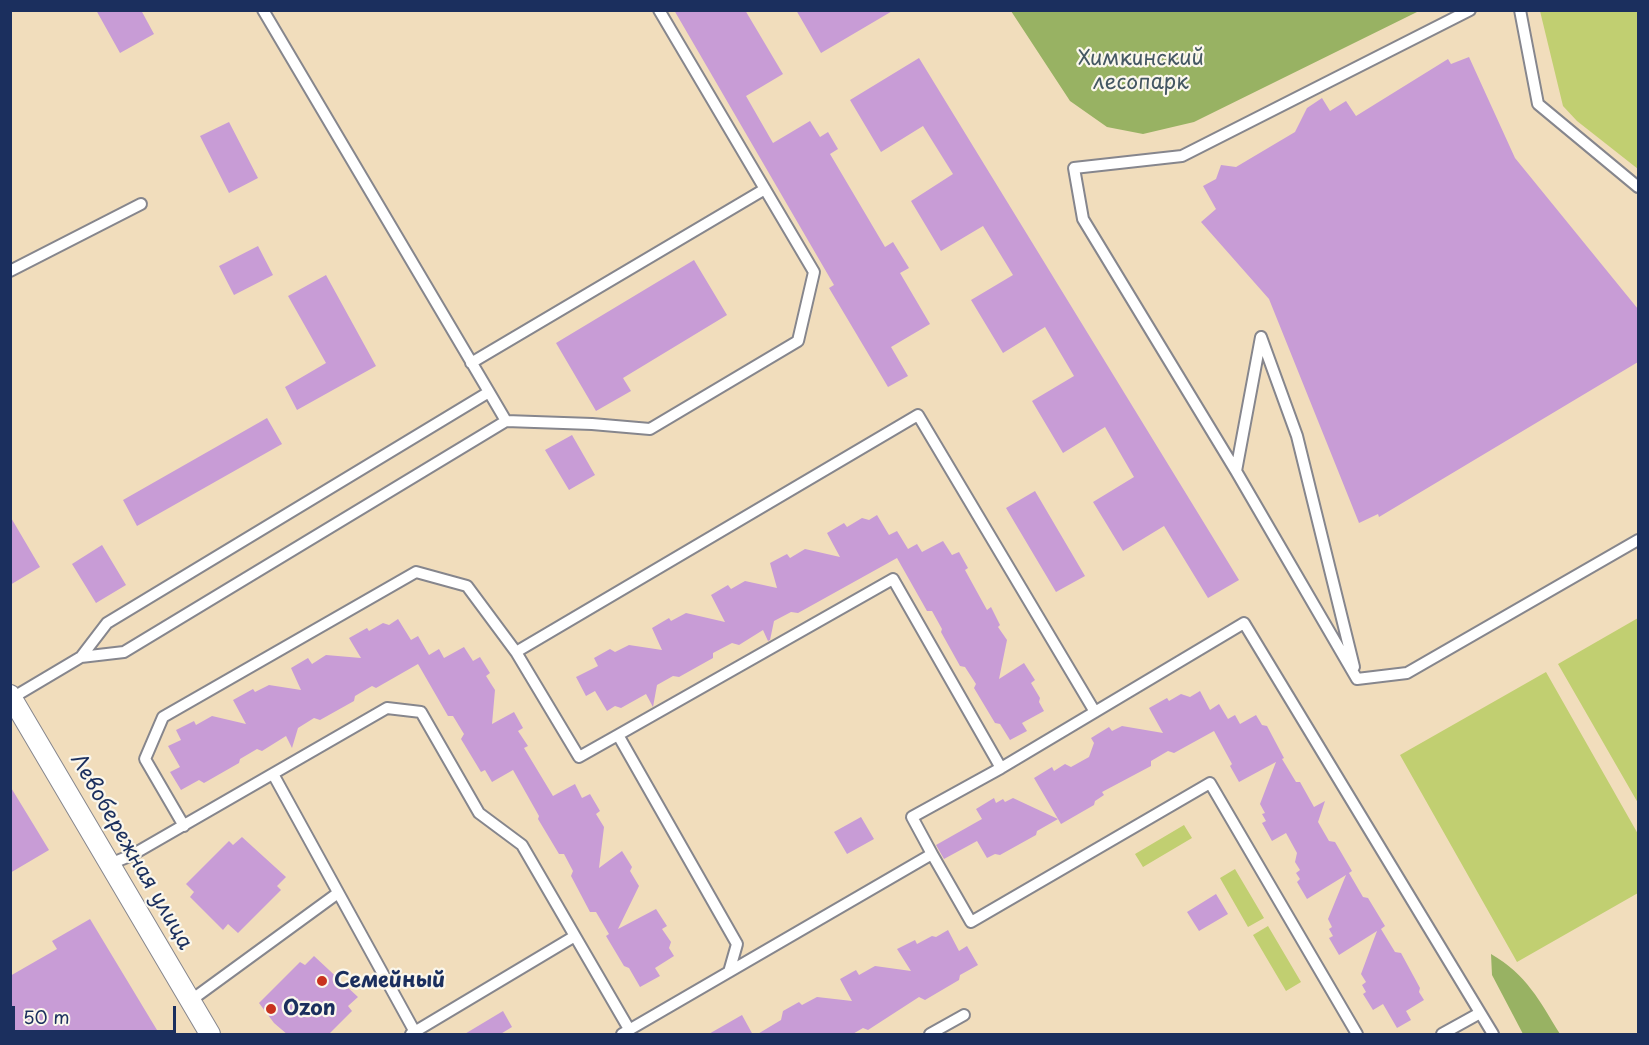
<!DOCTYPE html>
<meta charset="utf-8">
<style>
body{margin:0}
#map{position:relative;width:1649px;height:1045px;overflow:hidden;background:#f1ddbc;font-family:"Playpen Sans",sans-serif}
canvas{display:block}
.frame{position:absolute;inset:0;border:12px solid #1b2f5e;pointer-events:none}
.scale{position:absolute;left:12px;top:1006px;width:164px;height:27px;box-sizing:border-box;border:3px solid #1b2f5e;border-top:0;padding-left:8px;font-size:18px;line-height:21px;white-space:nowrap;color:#1b2f5e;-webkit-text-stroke:4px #fbf7ec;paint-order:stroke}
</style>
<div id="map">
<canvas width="1649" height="1045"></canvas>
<div class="frame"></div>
<div class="scale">50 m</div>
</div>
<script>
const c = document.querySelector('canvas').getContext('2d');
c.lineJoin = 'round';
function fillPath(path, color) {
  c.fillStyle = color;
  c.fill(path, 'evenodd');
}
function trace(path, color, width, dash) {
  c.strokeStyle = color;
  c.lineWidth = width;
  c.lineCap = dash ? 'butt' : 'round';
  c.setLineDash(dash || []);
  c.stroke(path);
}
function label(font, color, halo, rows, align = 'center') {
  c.font = font + ' "Playpen Sans",sans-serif';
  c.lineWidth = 4.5;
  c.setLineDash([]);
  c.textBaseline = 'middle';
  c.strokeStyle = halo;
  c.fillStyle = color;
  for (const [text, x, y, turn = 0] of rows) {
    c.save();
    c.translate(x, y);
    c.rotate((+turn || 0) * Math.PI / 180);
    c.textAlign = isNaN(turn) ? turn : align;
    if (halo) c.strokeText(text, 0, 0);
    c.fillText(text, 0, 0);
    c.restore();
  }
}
fillPath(new Path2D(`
 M1540 11H1638V169L1577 121 1563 106Z
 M1638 618V803L1558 664Z
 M1546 672 1638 834V893L1517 962 1400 755Z
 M1184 825 1192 838 1143 867 1135 854Z
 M1235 869 1264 918 1248 927 1220 878Z
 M1268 926 1301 982 1286 991 1253 935Z`), '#c1cf71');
fillPath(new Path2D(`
 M1011 11H1419L1194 122 1143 134 1107 127 1070 101Z
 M1491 954C1527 975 1539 1000 1560 1034H1523L1492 975Z`), '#98b263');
fillPath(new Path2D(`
 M96 10H141L154 34 120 53Z
 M674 10H745L783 74 746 96 773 143 810 121 820 137 828 132 838 149 830 154 885 247 893 242 909 268 900 273 930 324 891 347 908 376 888 387 829 288 834 285Z
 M796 10H894L821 53Z
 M1469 57 1515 158 1638 309V362L1379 517 1378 514 1359 523 1269 299 1201 222 1216 209 1203 186 1216 179 1221 165 1236 167 1295 132 1307 108 1322 98 1330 111 1346 101 1356 116 1448 59 1451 64Z
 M919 58 1239 580 1208 598 1164 526 1123 551 1093 502 1134 477 1105 427 1063 453 1032 401 1074 376 1045 327 1003 353 971 300 1013 275 983 226 941 251 911 201 953 174 923 126 881 152 850 100Z
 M229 122 258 178 229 193 200 136Z
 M258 246 273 275 234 295 219 266Z
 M694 260 727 315 623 378 631 391 596 411 556 343Z
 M326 275 376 366 297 410 285 387 326 363 288 296Z
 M267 418 282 444 137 526 123 500Z
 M572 435 595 475 569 490 545 450Z
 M1035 491 1085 576 1056 592 1006 508Z
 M877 515 889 535 897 531 908 549 917 544 922 552 943 541 952 555 959 552 968 568 965 570 987 610 991 607 1000 625 998 627 1007 640 999 679 1024 663 1035 680 1031 683 1040 698 1039 702 1044 711 1022 723 1027 731 1010 740 1000 724 995 723 974 688 976 684 965 667 960 666 941 632 942 629 932 611H927L897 558 798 613 791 612 774 621 770 640 768 641 763 630 739 645 732 643 713 653V658L679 677 673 676 657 685 653 707 646 694 621 708 615 706 607 711 595 691 586 696 576 677 598 666 594 658 610 649 615 652 629 645 662 650 652 628 669 618 671 621 686 613 725 622 711 595 728 585 731 589 745 581 777 588 770 563 787 554 790 558 805 549 840 557 827 533 844 523 847 527 862 518 869 520Z
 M10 516 40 567 10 585Z
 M102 545 126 585 96 603 72 564Z
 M398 619 411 640 418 636 429 655 439 649 444 658 464 647 473 661 480 657 490 673 486 676 495 690 492 724 514 712 523 728 518 731 528 746 524 748 553 796 575 784 582 798 590 794 600 811 596 814 604 827 599 868 622 851 632 867 630 871 639 886 618 929 656 909 667 926 662 929 671 942 669 948 674 956 655 968 660 976 640 987 629 968 624 966 606 936 609 934 596 912H590L571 876 573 871 564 854H559L538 819 539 816 513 770 492 782 485 770 481 772 461 739 464 734 453 716H448L418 664 376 688 372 686 355 696 354 701 320 720 314 718 298 728 292 748 286 736 262 751 257 749 240 759 239 763 204 783 199 780 181 790 170 772 180 767 168 746 181 740 176 730 194 721 196 725 212 716 246 724 233 700 253 689 255 692 269 685 301 690 291 668 308 658 312 664 326 655 361 658 349 638 367 628 369 631 383 623 389 625Z
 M1200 691 1210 710 1219 704 1228 719 1235 715 1240 724 1256 715 1262 725 1267 726 1284 758 1282 759 1296 782H1300L1314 807 1325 801 1318 822 1329 841 1335 842 1352 871 1349 873 1363 897 1368 898 1385 926 1381 929 1395 952 1401 953 1420 988 1419 992 1424 1000 1406 1011 1411 1020 1397 1028 1383 1004 1373 1010 1363 994 1366 992 1362 985 1366 982 1361 974 1377 931 1339 955 1329 938 1333 936 1329 929 1332 927 1328 919 1346 875 1307 899 1297 882 1300 879 1296 873 1300 870 1295 862 1297 853 1286 833 1272 841 1262 823 1266 821 1262 814 1265 813 1260 804 1276 762 1239 782 1230 766 1232 764 1214 731 1174 753 1168 751 1151 761V766L1102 792 1104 795 1095 801 1094 805 1061 824 1034 778 1052 767 1054 771 1065 764 1071 767 1089 757 1094 743 1091 738 1109 727 1112 731 1122 726 1163 733 1149 708 1167 698 1169 701 1181 694 1190 697Z
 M10 786 49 850 10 873Z
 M994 798 996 803 1003 799 1005 802 1013 798 1058 819 1037 831 1036 835 1000 855 995 854 987 858 977 841 944 859 936 845 982 819 976 809Z
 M861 817 874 839 847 854 834 832Z
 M242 837 286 877 277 886 281 890 238 933 228 924 223 930 190 897 194 892 186 884 229 841 233 845Z
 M1216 894 1228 914 1199 931 1187 912Z
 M90 919 160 1035H10V976L57 949 52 941Z
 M948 930 959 951 967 946 978 965 960 975 959 980 925 1000 919 997 868 1030 863 1028 851 1035H756L781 1020 783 1011 799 1002 802 1005 817 997 852 1001 840 979 856 970 859 975 875 966 911 971 897 949 915 940 917 944 932 936 936 937Z
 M314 956 358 997 348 1006 352 1011 328 1035H288L274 1023 259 1003 300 962 305 965Z
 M503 1011 512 1027 499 1035H463Z
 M742 1015 753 1035H707Z`), '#c89cd6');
const service = new Path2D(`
 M263 10 489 392
 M1470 10 1182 156 1074 168 1083 219 1236 471 1357 679 1407 673 1638 540
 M1520 10 1538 104 1638 187
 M10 271 141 204
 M471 363 765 189
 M506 421 592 424 650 429 798 341 814 272 659 10
 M1236 471 1261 337 1297 436 1354 667
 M516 652 918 415 1095 712
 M12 698 81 657 107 623 489 392 506 421 124 652 81 657
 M618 735 893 579 1001 768
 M273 774 416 1034
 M184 826 145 759 163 717 416 572 467 586 516 652 579 757 618 735 737 944 729 972
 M932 854 912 817 1001 768 1244 623 1493 1034
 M110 864 132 855 387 708 421 712 479 813 522 845 629 1029
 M190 1001 338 893
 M411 1034 575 936
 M622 1034 932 854 971 922 1210 783 1357 1034
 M930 1034 964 1015
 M1442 1034 1480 1013`);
const minor = new Path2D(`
 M10 695 210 1034`);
trace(service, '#86868d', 14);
trace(minor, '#86868d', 22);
trace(service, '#fff', 10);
trace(minor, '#fff', 20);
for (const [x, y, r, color] of [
 [322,981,6,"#c8321e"],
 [271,1009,6,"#c8321e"]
]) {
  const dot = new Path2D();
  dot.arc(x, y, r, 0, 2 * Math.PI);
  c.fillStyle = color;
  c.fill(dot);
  trace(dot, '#fbf7ec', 2);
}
label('21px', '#445763', '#fbf7ec', [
 ["Химкинский",1141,59],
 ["лесопарк",1141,83]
]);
label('21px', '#1b2f5e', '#fbf7ec', [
 ["Левобережная улица",131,852,60]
]);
label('bold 21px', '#1b2f5e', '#fbf7ec', [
 ["Семейный",334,981],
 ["Ozon",283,1009]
], 'left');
</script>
